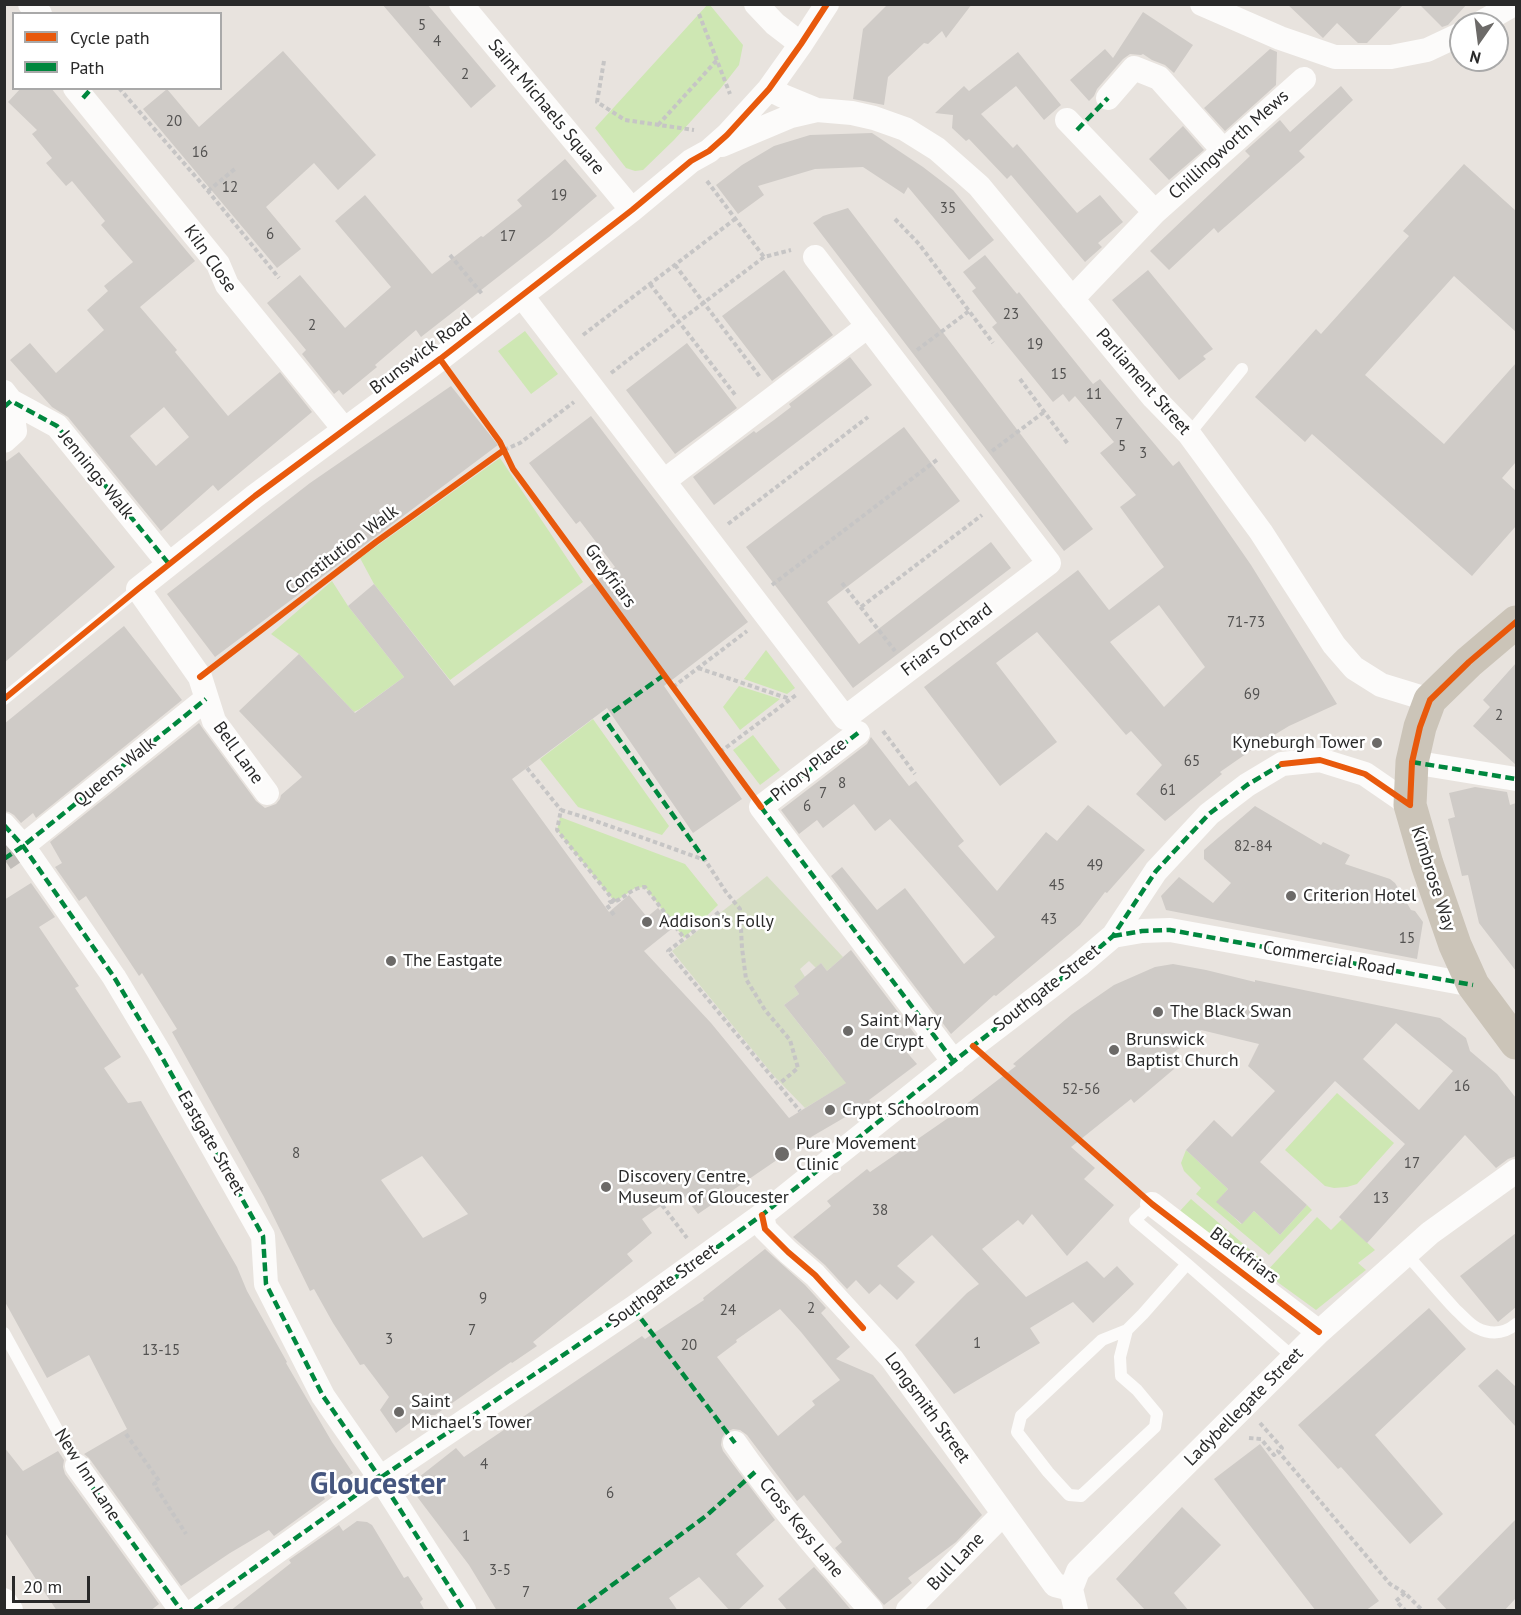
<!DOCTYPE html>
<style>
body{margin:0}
#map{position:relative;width:1521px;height:1615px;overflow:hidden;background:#e8e3de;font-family:"PT Sans",sans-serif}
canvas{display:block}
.frame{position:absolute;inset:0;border:6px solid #292929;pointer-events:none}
.legend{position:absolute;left:12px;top:12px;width:210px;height:78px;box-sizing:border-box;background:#fff;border:2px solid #a9a9a9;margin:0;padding:8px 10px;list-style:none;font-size:18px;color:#292929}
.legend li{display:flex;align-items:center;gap:12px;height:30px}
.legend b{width:30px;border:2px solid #a9a9a9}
.north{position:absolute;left:1449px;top:12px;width:60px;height:60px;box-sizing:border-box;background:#fff;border:2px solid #a9a9a9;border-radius:50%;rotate:194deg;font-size:16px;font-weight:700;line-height:24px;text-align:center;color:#292929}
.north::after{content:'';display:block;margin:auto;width:21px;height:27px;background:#6c6a68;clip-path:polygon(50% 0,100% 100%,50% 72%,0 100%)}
.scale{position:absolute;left:12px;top:1576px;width:78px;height:27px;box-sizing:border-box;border:3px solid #292929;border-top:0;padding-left:8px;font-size:18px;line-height:21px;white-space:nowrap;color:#292929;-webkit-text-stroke:4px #fff;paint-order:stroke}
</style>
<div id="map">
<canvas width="1521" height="1615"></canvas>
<div class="frame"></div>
<ul class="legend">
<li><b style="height:8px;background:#e8590c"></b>Cycle path</li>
<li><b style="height:8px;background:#00873e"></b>Path</li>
</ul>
<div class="north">N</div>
<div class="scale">20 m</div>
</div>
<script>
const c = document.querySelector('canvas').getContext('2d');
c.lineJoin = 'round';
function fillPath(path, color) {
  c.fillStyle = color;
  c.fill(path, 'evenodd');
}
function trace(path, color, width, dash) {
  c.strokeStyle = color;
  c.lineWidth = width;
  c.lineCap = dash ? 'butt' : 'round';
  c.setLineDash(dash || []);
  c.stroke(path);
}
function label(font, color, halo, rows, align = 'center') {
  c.font = font + ' "PT Sans",sans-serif';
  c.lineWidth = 5;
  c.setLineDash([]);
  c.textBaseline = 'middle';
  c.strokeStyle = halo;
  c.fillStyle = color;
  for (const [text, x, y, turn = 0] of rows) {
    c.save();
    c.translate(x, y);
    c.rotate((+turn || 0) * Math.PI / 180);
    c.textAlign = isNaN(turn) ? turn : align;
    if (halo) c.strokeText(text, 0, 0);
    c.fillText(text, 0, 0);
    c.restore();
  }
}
fillPath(new Path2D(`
 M708 4 710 5 743 45 739 65 721 88 674 140 643 170 635 171 626 168 595 128Z
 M525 331 558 374 531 394 498 351Z
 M500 458 583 582 450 680 374 584 360 558Z
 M332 581 348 606 404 677 360 709 354 712 299 654 271 634Z
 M766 650 795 688 787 694 744 679Z
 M739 686 780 699 740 730 723 707Z
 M593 719 669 826 662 835 578 807 540 759Z
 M753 735 780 770 760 785 733 750Z
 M560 817 685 864 718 905 684 938 645 887 635 888 615 902 557 830Z
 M1337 1093 1394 1143 1357 1184 1347 1187 1334 1188 1325 1186 1285 1150Z
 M1186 1150 1228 1189 1217 1202 1241 1224 1254 1211 1280 1235 1307 1205 1312 1210 1269 1255 1196 1194 1201 1188 1184 1171 1181 1163Z
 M1191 1199 1262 1260 1254 1268 1178 1213Z
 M1317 1217 1331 1230 1342 1219 1375 1250 1358 1263 1366 1270 1316 1310 1265 1273Z`), '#cee7b3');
fillPath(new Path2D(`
 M767 876 843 957 827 971 821 963 816 968 809 961 800 969 805 977 794 986 799 994 784 1005 829 1062 850 1081 805 1108 773 1075 672 951Z`), '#d6dec4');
fillPath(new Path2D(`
 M382 4H427L496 86 471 108Z
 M888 4H972L946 38 942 31 928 44 924 43 888 77 884 105 853 99 863 29Z
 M1287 4H1404L1367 43H1358L1337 23 1323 38Z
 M1419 4H1467L1448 25 1442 27Z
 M1143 12 1193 45 1174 73 1165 65 1152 60 1143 54 1141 55 1130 54 1123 59 1097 89 1094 96 1089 101 1070 80 1105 49 1113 58Z
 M1270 49 1277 52 1276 85 1225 131 1204 108Z
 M283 51 376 155 338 190 314 163 266 207 301 249 277 268 143 109 167 89 199 127Z
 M1018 52 1061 105 1044 120 1016 86 981 114 1013 148 1017 144 1077 213 1100 195 1123 222 1098 243 1102 247 1085 262 1011 175 1007 179 969 139 966 141 952 128 953 115 935 113 964 86 969 91Z
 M1341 86 1353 100 1299 151 1305 157 1218 233 1214 228 1169 270 1150 251 1250 156 1245 151 1280 120 1290 132Z
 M21 88H51L195 261 140 307 177 350 175 352 228 416 280 372 312 412 218 491 213 485 161 531 68 417 52 407 10 360 30 343 56 373 104 330 87 310 108 291 104 286 133 262 101 225 105 221 72 181 66 186 46 163 52 158 32 134 37 130 8 102ZM164 407 189 437 156 466 130 436Z
 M1183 126 1204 150 1169 180 1149 159Z
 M872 133 923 167 953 190 994 240 969 260 908 187 904 194 863 167 815 169 758 186 764 195 738 214 716 185 742 165 774 146 810 135Z
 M565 159 597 196 549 237 421 337 416 330 375 365 377 367 343 395 339 390 334 394 302 354 306 350 267 303 300 275 345 328 391 287 335 221 365 195 432 274 481 236 483 237 522 206 517 200Z
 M1464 164 1516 211V332L1454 276 1365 375 1444 444 1516 363V462L1502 478 1516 491V526L1472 576 1312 434 1305 442 1255 397 1316 329 1321 334 1409 236 1403 231Z
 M848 208 1093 529 1064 551 813 223 823 216Z
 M985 255 1017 294 1019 292 1093 384 1100 379 1173 466 1179 461 1251 565 1337 704 1289 726 1266 740 1220 772 1222 774 1165 821 1136 794 1162 765 1131 731 1126 735 1037 632 996 663 1057 742 1000 786 924 687 1078 570 1109 610 1164 567 1120 507 1136 495 1100 453 1114 442 1075 396 1069 402 1063 394 1053 402 992 327 997 323 972 291 976 288 963 272ZM1159 605 1205 667 1164 707 1110 642Z
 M784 270 833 335 772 381 722 316Z
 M1148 270 1213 349 1203 356 1206 359 1179 380 1112 300Z
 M687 343 737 408 675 454 626 390Z
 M850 357 872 385 714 505 693 477 754 431 756 433 774 420 791 407 789 404Z
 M451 386 498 445 215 657 167 594 310 483Z
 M591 416 748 622 664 686 742 799 693 833 607 708 512 779 609 912 629 895 647 917 658 908 674 927 644 951 711 1023 789 1118 846 1083 784 1005 799 994 794 986 821 963 827 971 851 950 917 1037 904 1049 917 1064 869 1100 871 1102 806 1140 698 1214 681 1192 642 1219 652 1233 627 1254 633 1261 533 1342 537 1346 512 1363 511 1362 435 1415H426L424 1412 396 1433 380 1410 389 1397 364 1364 360 1365 333 1323 314 1289 310 1291 264 1197 172 1032 177 1029 142 973 139 976 86 896 79 901 55 867 62 863 50 842 199 723 203 729 256 801 265 808 276 804 280 799 281 795 302 777 239 711 299 654 355 713 404 677 348 606 374 584 454 686 615 567 580 521 576 524 529 463ZM422 1156 468 1214 423 1238 381 1180Z
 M904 427 960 501 827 602 859 644 991 542 1011 568 853 688 746 547Z
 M19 452 115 567 4 663V463Z
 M124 626 182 700 36 818 33 813 21 823 14 815 9 812 4 811V724Z
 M1516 663V765L1473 726 1490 707 1483 700Z
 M871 737 909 786 916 781 964 841 958 846 997 891 1046 832 1057 841 1088 805 1145 850 1107 893 1105 892 1080 925 996 996 994 995 951 1034 831 876 842 867 877 910 905 888 964 964 995 937 890 819 875 831 854 804 823 828 817 820 799 834 781 810 867 744Z
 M1475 787 1507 792 1510 805 1516 803V971L1479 923 1468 875 1462 876 1448 819 1455 817 1449 793Z
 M1255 806 1321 845 1323 842 1350 855 1345 864 1390 879 1395 883 1411 910 1415 911 1423 922 1417 959 1166 910 1161 896 1179 877 1213 903 1231 883 1204 859V850Z
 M31 883 55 917 39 927 79 986 75 988 121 1057 104 1068 128 1103 141 1101 237 1267 247 1291 287 1362 286 1363 332 1442 353 1473 322 1493 325 1499 274 1536 269 1530 230 1553 181 1586 89 1458 84 1454 127 1429 89 1355 47 1378 4 1300V900Z
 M1173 964 1206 970 1255 982V980L1440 1018 1466 1038 1470 1051 1497 1074 1516 1098V1156L1508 1159 1496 1168 1465 1135 1367 1243 1339 1217 1405 1144 1335 1081 1260 1162 1307 1205 1280 1235 1254 1211 1242 1224 1216 1202 1228 1189 1186 1150 1214 1120 1232 1137 1275 1091 1248 1066 1259 1044 1201 1030 1166 1059 1174 1069 1134 1103 1131 1099 1071 1147 1095 1168 1084 1179 1114 1205 1067 1256 1032 1214 1023 1225 1018 1220 982 1249 1026 1297 1087 1261 1104 1278 1117 1266 1134 1284 1093 1323 1073 1302 1030 1328 1040 1343 954 1394 915 1345 967 1293 979 1284 932 1235 897 1266 915 1282 897 1300 880 1284 869 1294 856 1280 847 1289 825 1265 793 1237 831 1206 827 1201 867 1169 870 1172 951 1116 1016 1066 1013 1064 1072 1014 1114 985 1155 967ZM1396 1023 1453 1071 1419 1110 1363 1059Z
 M1516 1233V1307L1498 1322 1460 1276Z
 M765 1249 805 1285 826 1308 821 1313 850 1347 836 1359 873 1375 982 1515 956 1542 908 1578 912 1583 884 1605 835 1548 842 1542 804 1495 797 1501 747 1435 740 1430 733 1429 726 1432 722 1438 721 1445 723 1451 775 1520 736 1554 764 1586 737 1611H730L699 1577 669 1598 678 1611H497L469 1565 412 1490 414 1481 456 1448 464 1457 642 1336 645 1339 704 1300 703 1298ZM780 1309 801 1332 840 1380 812 1401 815 1405 778 1436 717 1357 737 1342 736 1340Z
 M1429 1308 1466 1349 1375 1435 1443 1514 1410 1544 1341 1467 1338 1469 1298 1425Z
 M1497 1369 1516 1387V1427L1478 1386Z
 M1260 1444 1379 1601 1365 1611H1316L1214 1479Z
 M4 1447 23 1471 58 1451 64 1460 63 1467 65 1474 159 1604 150 1611H57L4 1531Z
 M1182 1507 1221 1545 1174 1593 1189 1611H1146L1116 1579Z
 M1516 1519V1598L1504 1611H1448L1437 1599Z
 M357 1521 367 1522 372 1525 404 1578 408 1576 423 1599 420 1602 425 1611H230L291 1563 289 1560 339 1525 343 1531Z
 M814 1567 825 1579 852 1611H788L778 1599Z`), '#cfcbc7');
trace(new Path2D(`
 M4 859 23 846`), '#c2beba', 24, [24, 12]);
trace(new Path2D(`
 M699 14 730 94
 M604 61 597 102 625 120 694 130
 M119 88 208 191 279 278
 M658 125 717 60
 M707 181 764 257
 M208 191 236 168
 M895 219 919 244 993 343
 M450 255 483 295
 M675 265 760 377
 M650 284 736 396
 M583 335 735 219
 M917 350 969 311
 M611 373 764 257 791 250
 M1020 379 1068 444
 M504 450 520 443 574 402
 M992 451 1044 412
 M728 524 868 417
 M842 583 895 651
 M772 585 938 459
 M861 607 982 515
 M698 668 790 699
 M673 687 747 631
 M883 731 915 774
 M720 752 796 695
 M527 768 561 810
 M615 902 557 830 561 810 587 818 705 860 726 892 740 909 742 948 746 979 765 1010 790 1040 798 1068 779 1084
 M719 912 668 951 800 1111
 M614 915 607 905 610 902C623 902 628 888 645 887L684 938
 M662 1205 687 1238
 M1260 1423 1282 1448 1278 1451 1390 1584 1405 1593 1422 1610
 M126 1434 159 1481 154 1484 186 1534
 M1249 1438 1261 1439 1274 1455 1278 1451
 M1405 1593 1396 1601 1405 1610`), '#c6c5c5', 4, [4.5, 3]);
trace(new Path2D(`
 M1189 434 1242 369
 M4 699 138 589
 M1152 1204 1135 1220 1187 1264 1293 1357
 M1406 1254C1423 1272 1439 1292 1456 1310 1463 1316 1469 1324 1477 1328 1491 1335 1504 1334 1516 1324
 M1127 1330 1120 1357 1121 1376 1137 1390 1157 1414 1155 1427 1081 1496 1069 1495 1048 1472 1017 1432 1021 1416 1102 1340 1127 1330 1143 1314 1187 1264
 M4 1333 77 1466`), '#fcfbfa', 12);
trace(new Path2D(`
 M30 4 40 14
 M461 4 632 210
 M756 4 775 24 801 44
 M1202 4 1280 38 1335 57H1391L1427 50 1461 34
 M1479 24 1514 4
 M75 88 218 264 227 285 344 429
 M769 89 783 96 817 110 852 113 874 118 905 129 937 149 979 186 1154 398 1189 434 1261 532 1334 645 1354 668 1381 685 1430 700
 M1108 98 1134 68 1159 78 1223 150
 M1067 120 1155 212
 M722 145 791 116 817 110
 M522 296 845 718 1049 563 815 257
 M1072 299 1155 212 1304 79
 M4 392 11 401 15 431 4 441
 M11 401 57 426 169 564
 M664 481 868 326
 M858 733 761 807 954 1062
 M1412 762 1516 779
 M267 793 214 721 200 677 138 589 255 496 440 359 632 210 691 161 709 151 727 135 769 89 801 44 827 4
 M4 825 23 846 114 977 159 1052 263 1236 266 1284 323 1396 380 1478 464 1610
 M23 846 206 699
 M1113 936 1142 931 1170 930 1473 985
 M1152 1204 1319 1332
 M762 1215 765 1229 788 1252 815 1275 892 1359 1055 1585 1071 1589 1076 1610
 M735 1443C776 1502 823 1557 871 1610
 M77 1466 181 1610
 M1071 1589 1078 1571 1319 1332 1430 1233 1516 1171
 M4 1600 11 1610
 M195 1610 380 1478 633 1308 762 1215 973 1046 1079 965 1113 936 1156 871 1209 814 1247 785 1282 764 1320 760 1365 774 1410 805
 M908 1610 1003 1514`), '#fcfbfa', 24);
trace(new Path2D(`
 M1516 622 1469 662 1430 700 1420 727 1412 762 1410 805 1427 864 1455 945 1473 985 1516 1043`), '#cbc4b8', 33);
trace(new Path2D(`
 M83 98 92 88
 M1077 130 1108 98
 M4 407 11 401 57 426 169 564
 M664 675 604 718 705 860
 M858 733 761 807 954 1062
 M1412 762 1516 779
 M4 825 23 846 114 977 159 1052 263 1236 266 1284 323 1396 380 1478 464 1610
 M4 859 23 846 206 699
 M1113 936 1142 931 1170 930 1473 985
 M633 1308 735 1443
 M77 1466 181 1610
 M195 1610 380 1478 633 1308 762 1215 973 1046 1079 965 1113 936 1156 871 1209 814 1247 785 1282 764 1287 763
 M578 1610 706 1516 755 1472`), '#00873e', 4.5, [9, 4.5]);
trace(new Path2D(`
 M440 359 500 442 513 469 761 807
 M200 677 376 542 504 450
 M4 699 138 589 255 496 440 359 632 210 691 161 709 151 727 135 769 89 801 44 827 4
 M1282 764 1320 760 1365 774 1410 805
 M1410 805 1412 762 1420 727 1430 700 1469 662 1516 622
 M973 1046 1152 1204 1319 1332
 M762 1215 765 1229 788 1252 815 1275 863 1328`), '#e8590c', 6);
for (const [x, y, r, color] of [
 [1377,743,6,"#6c6a68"],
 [1291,896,6,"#6c6a68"],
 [647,922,6,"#6c6a68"],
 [391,961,6,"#6c6a68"],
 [1158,1012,6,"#6c6a68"],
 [848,1031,6,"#6c6a68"],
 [1114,1050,6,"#6c6a68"],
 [830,1110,6,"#6c6a68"],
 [782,1154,8,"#6c6a68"],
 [606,1187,6,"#6c6a68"],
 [399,1412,6,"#6c6a68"]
]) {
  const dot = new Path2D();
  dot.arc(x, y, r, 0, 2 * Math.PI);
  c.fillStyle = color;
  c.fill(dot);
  trace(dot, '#fff', 2);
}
label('15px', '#535251', null, [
 ["5",422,26],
 ["4",437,42],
 ["2",465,75],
 ["20",174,122],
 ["16",200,153],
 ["12",230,188],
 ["19",559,196],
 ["35",948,209],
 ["6",270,235],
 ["17",508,237],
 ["23",1011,315],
 ["2",312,326],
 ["19",1035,345],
 ["15",1059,375],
 ["11",1094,395],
 ["7",1119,425],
 ["5",1122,447],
 ["3",1143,454],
 ["71-73",1246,623],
 ["69",1252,695],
 ["2",1499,716],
 ["65",1192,762],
 ["8",842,784],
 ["61",1168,791],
 ["7",823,794],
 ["6",807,807],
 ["82-84",1253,847],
 ["49",1095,866],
 ["45",1057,886],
 ["43",1049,920],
 ["15",1407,939],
 ["16",1462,1087],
 ["52-56",1081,1090],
 ["8",296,1154],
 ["17",1412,1164],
 ["13",1381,1199],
 ["38",880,1211],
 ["9",483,1299],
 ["2",811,1309],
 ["24",728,1311],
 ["7",472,1331],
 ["3",389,1340],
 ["1",977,1344],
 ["20",689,1346],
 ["13-15",161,1351],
 ["4",484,1465],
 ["6",610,1494],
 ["1",466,1537],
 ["3-5",500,1571],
 ["7",526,1593]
]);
label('18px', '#292929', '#fff', [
 ["Saint Michaels Square",546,107,50],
 ["Chillingworth Mews",1229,145,-42],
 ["Kiln Close",210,259,55],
 ["Brunswick Road",421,354,-37],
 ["Parliament Street",1143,382,49],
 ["Jennings Walk",96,475,51],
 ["Constitution Walk",342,550,-37],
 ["Greyfriars",610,576,54],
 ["Friars Orchard",947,640,-37],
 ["Bell Lane",238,753,54],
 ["Priory Place",809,770,-38],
 ["Queens Walk",115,772,-39],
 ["Kimbrose Way",1433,879,72],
 ["Commercial Road",1329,959,10],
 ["Southgate Street",1047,988,-38],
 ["Eastgate Street",211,1143,60],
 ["Blackfriars",1244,1256,37],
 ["Southgate Street",663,1286,-36],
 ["Ladybellegate Street",1244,1407,-45],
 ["Longsmith Street",927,1408,54],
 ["New Inn Lane",87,1475,57],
 ["Cross Keys Lane",801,1528,51],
 ["Bull Lane",956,1562,-46]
]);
label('18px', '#292929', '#fff', [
 ["Kyneburgh Tower",1365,743,"right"],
 ["Criterion Hotel",1303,896],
 ["Addison's Folly",659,922],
 ["The Eastgate",403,961],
 ["The Black Swan",1170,1012],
 ["Saint Mary",860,1021],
 ["de Crypt",860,1042],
 ["Brunswick",1126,1040],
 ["Baptist Church",1126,1061],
 ["Crypt Schoolroom",842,1110],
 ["Pure Movement",796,1144],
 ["Clinic",796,1165],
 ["Discovery Centre,",618,1177],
 ["Museum of Gloucester",618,1198],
 ["Saint",411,1402],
 ["Michael's Tower",411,1423]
], 'left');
label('bold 30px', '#45567f', '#fff', [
 ["Gloucester",378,1485]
]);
</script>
